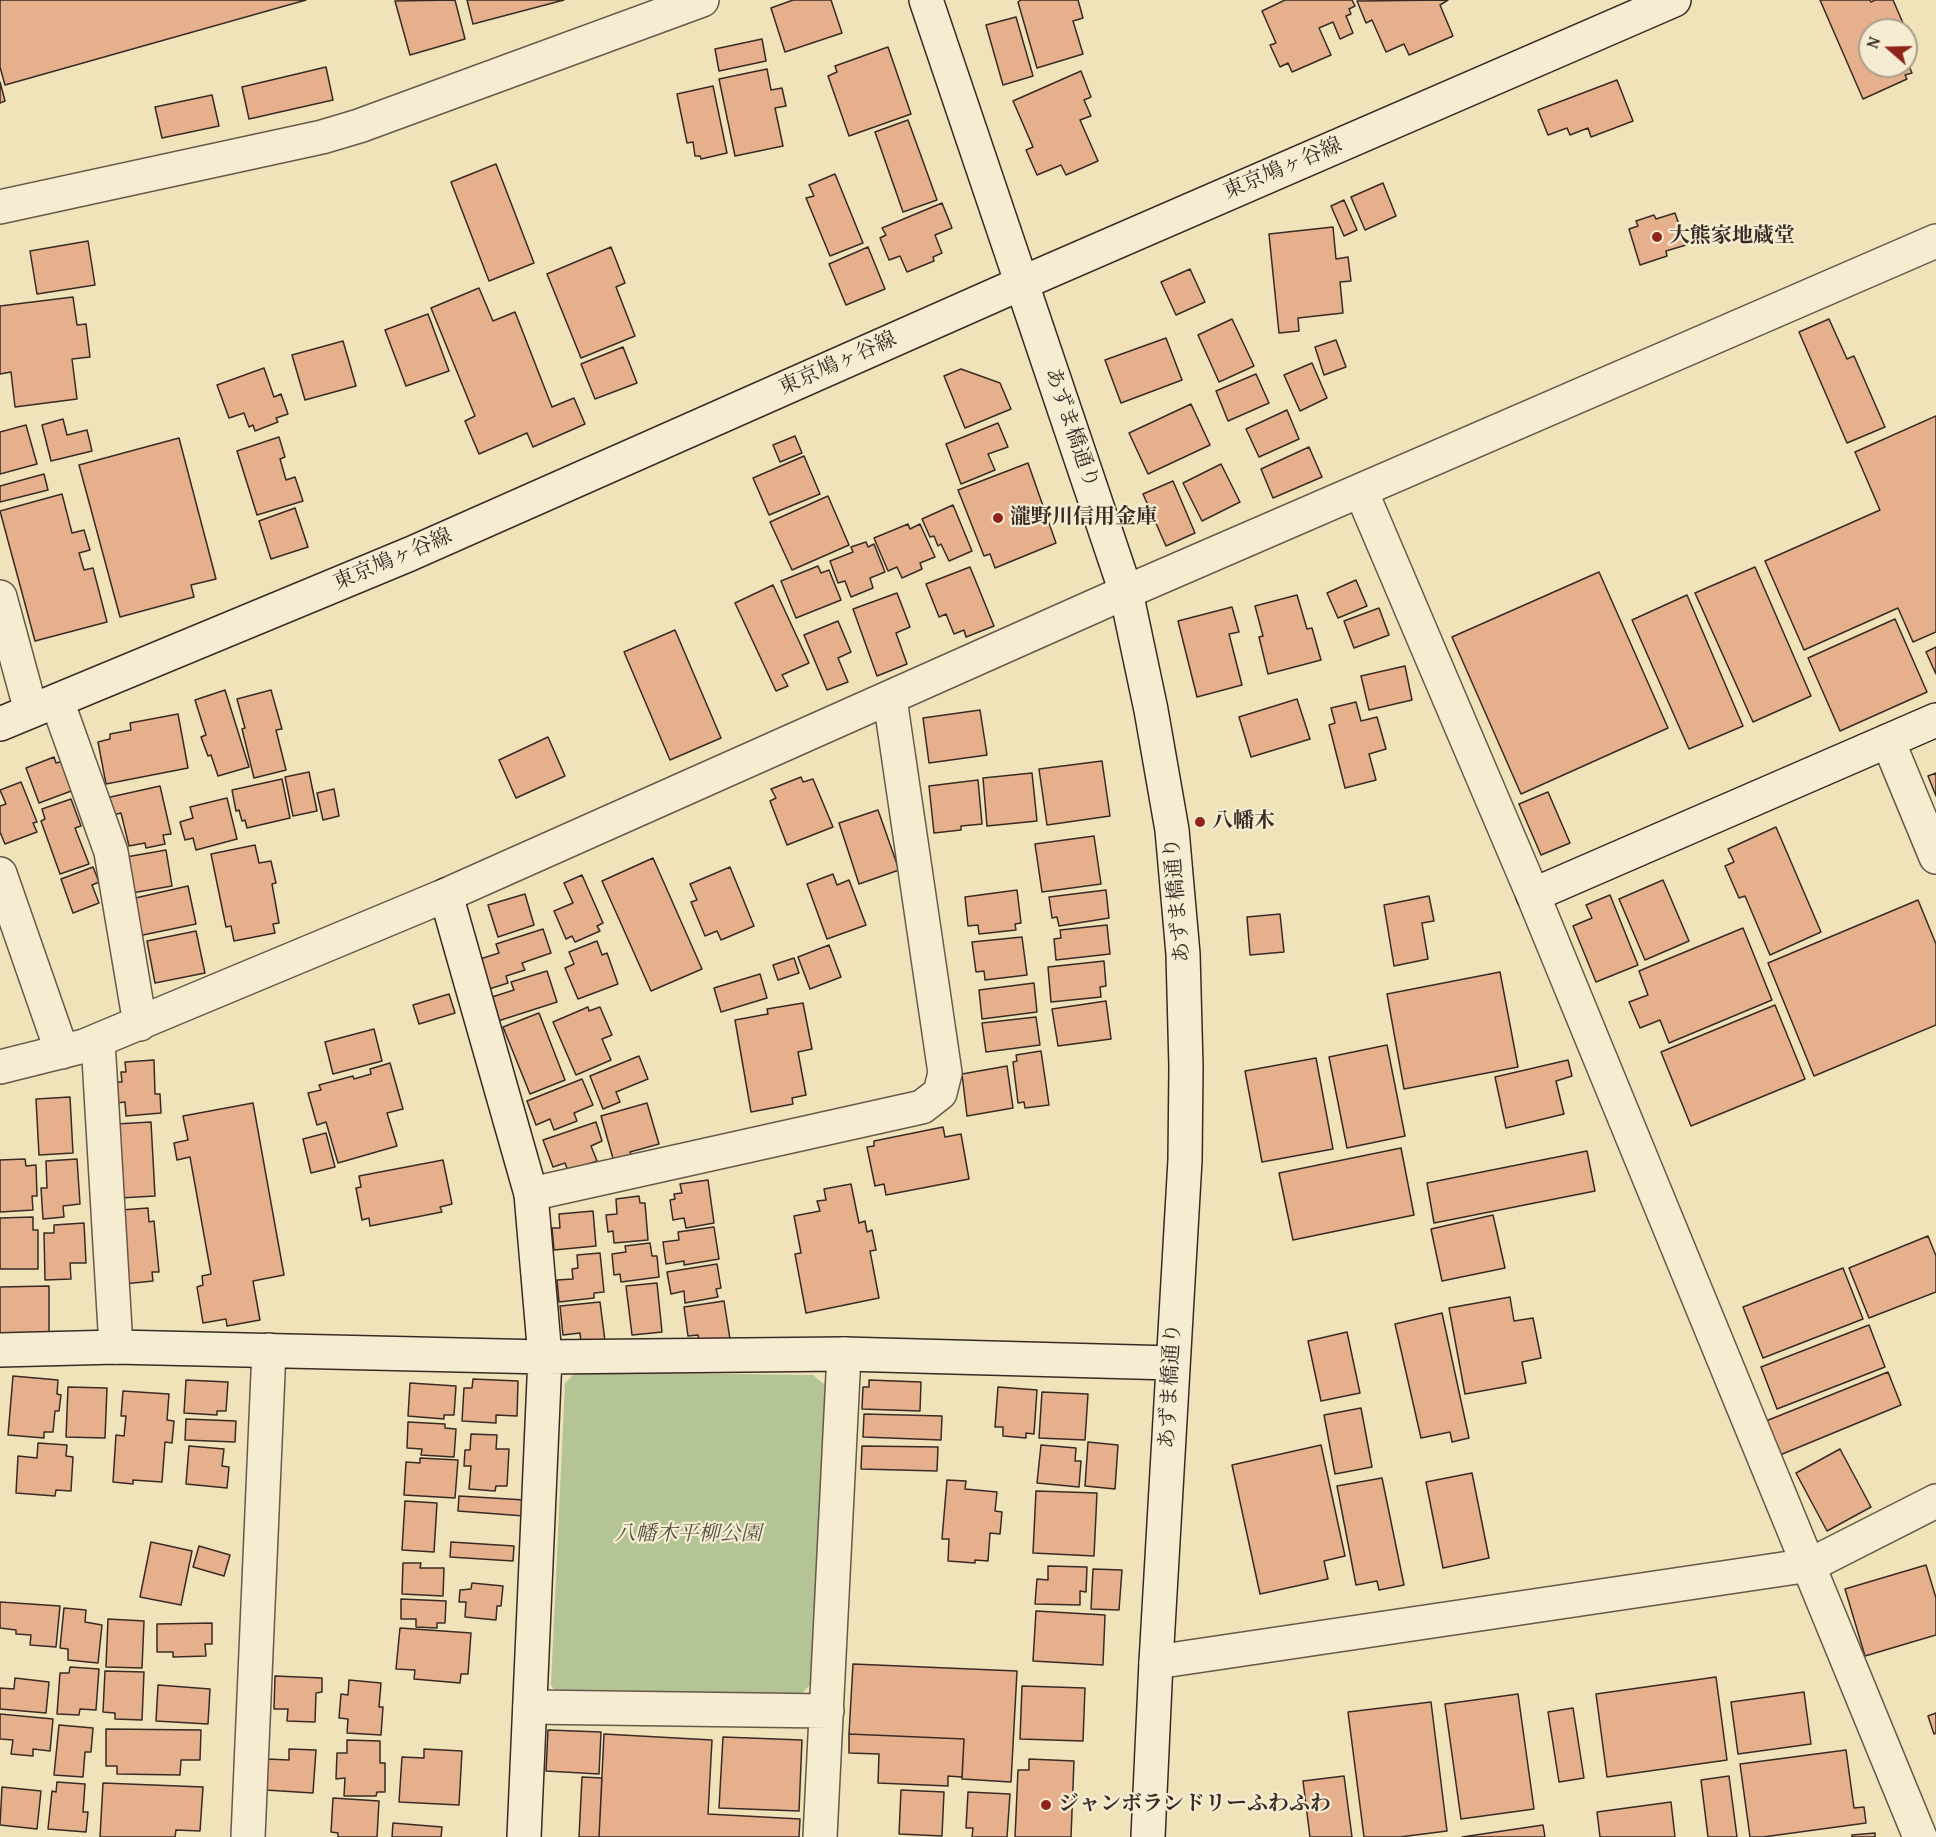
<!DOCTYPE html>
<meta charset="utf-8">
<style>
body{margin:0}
#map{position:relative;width:1936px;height:1837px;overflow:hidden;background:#f0e2b9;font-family:"Gentium Book Plus",serif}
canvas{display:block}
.north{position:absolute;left:1858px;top:18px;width:60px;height:60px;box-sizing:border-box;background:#f5ecd2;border:2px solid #a99f8d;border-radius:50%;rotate:290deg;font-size:16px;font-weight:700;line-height:24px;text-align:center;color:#382b25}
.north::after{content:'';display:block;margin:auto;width:21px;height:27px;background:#8f2418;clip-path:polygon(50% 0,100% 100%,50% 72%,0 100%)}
</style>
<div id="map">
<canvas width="1936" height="1837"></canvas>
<div class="north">N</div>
</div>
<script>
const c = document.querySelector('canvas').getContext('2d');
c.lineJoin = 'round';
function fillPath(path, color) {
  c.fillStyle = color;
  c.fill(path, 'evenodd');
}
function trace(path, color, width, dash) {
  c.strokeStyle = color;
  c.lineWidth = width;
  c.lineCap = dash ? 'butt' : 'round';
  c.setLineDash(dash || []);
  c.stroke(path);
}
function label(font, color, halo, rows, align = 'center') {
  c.font = font + ' "Gentium Book Plus","Noto Serif JP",serif';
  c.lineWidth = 4.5;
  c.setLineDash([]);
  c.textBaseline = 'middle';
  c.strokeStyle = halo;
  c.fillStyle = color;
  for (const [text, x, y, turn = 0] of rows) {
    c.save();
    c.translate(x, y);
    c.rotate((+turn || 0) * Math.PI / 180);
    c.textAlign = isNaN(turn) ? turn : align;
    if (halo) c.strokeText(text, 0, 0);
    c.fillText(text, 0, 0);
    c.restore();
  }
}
fillPath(new Path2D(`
 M576 1372 813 1375 825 1385 811 1684 800 1695H558L551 1685 565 1383Z`), '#b4c494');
const building = new Path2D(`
 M0 0H306L5 85 0 67Z
 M455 0 465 39 410 55 395 1Z
 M467 0H564L473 24Z
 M793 0H831L842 33 785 52 771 8Z
 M1021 0H1078L1083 18 1073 21 1083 54 1037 68 1018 2Z
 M1285 0H1352L1355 6 1349 9 1351 14 1346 16 1353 33 1340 39 1333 22 1319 28 1331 55 1292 72 1288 63 1280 67 1270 45 1276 43 1262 11Z
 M1448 0 1440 5 1453 36 1409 55 1404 44 1386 52 1372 20 1366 23 1357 1Z
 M1820 0H1870L1871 2 1875 0H1893L1906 30H1870V66H1906V59L1912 73 1905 75 1907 79 1863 99Z
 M1016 17 1033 76 1003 85 986 25Z
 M762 39 766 61 719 71 715 49Z
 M888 47 911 114 849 136 828 76 837 72 835 66Z
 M326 67 333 100 249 119 242 87Z
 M767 69 771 90 782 88 786 106 775 108 783 146 735 156 719 79Z
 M1081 71 1091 97 1084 100 1091 116 1080 120 1098 161 1066 175 1061 165 1037 175 1026 150 1033 147 1013 101Z
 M1617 80 1633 121 1591 137 1588 128 1570 135 1567 128 1548 135 1538 110Z
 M0 82 5 101 0 103Z
 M713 86 727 153 701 159 700 156H695L693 142 687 143 677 94Z
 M212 95 219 126 162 138 155 107Z
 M908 120 937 200 903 212 875 132Z
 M496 164 534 263 489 281 451 182Z
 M835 174 863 243 830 256 806 198 814 196 809 185Z
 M1383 183 1396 216 1365 230 1351 197Z
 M1344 200 1357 230 1344 236 1331 206Z
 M942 203 952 228 935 235 942 253 933 257 934 261 907 272 900 256 889 260 880 238 886 235 882 228Z
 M1675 213 1686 245 1666 251 1667 256 1640 265 1629 229 1638 226 1636 221 1654 215 1656 219Z
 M1333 227 1336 259 1348 257 1351 281 1340 282 1343 313 1298 318 1299 331 1279 333 1269 234Z
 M88 241 95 285 37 294 30 251Z
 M611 247 625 283 616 287 635 336 581 358 547 274Z
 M868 247 885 289 846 305 829 264Z
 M1190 269 1205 302 1176 315 1161 282Z
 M479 288 493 321 515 312 552 407 574 398 585 424 533 447 527 433 479 454 465 421 475 416 431 308Z
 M73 297 77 325 86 324 90 357 72 359 77 399 15 407 11 372 0 374V306Z
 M428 314 449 371 406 386 385 330Z
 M1232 319 1254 366 1219 382 1198 335Z
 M1829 319 1847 359 1854 356 1885 427 1847 443 1799 332Z
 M1166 338 1182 380 1121 403 1105 360Z
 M1336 340 1346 367 1324 375 1315 347Z
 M343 341 356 386 305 400 292 355Z
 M623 347 637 383 595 399 581 364Z
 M1312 363 1327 398 1300 411 1284 375Z
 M264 368 274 397 281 394 288 414 276 418 278 422 255 431 253 425 249 427 244 413 229 418 217 385Z
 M961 369 1000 383 1011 409 965 428 944 376Z
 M1256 374 1269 403 1228 421 1216 391Z
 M1191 404 1210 445 1148 474 1129 433Z
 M1287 410 1299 439 1259 457 1246 429Z
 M1936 416V632L1913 642 1898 608 1804 650 1765 561 1880 510 1855 452Z
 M63 419 67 435 87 430 92 451 51 461 42 425Z
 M998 423 1008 447 988 454 995 470 961 484 946 444Z
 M26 425 37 464 0 474V432Z
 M795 436 802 453 780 462 773 445Z
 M279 437 285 457 280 459 286 480 295 477 303 501 257 515 237 451Z
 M179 438 216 579 191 585 194 597 120 617 79 465Z
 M1309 447 1322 477 1273 498 1261 469Z
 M804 456 820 494 769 515 753 478Z
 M1028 463 1056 543 995 568 990 554 984 556 958 490Z
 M1221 464 1240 502 1202 521 1183 483Z
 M44 474 48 490 0 502V486Z
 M1173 481 1195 533 1166 546 1143 494Z
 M62 494 72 533 84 530 90 550 79 553 84 570 93 568 107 622 35 641 0 511Z
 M828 496 849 545 792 570 770 522Z
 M953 505 972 551 949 561 941 544 938 546 934 536 930 537 922 519Z
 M295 508 308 547 271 559 259 521Z
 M908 524 910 529 920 524 935 557 920 563 922 569 902 578 897 567 888 571 874 538Z
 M866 542 868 547 874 544 885 572 870 578 873 588 851 597 845 581 838 583 830 561 853 552 851 547Z
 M818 566 821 573 829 570 841 600 796 618 781 581Z
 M970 567 994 626 966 637 964 630 954 634 946 614 939 617 926 584Z
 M1755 567 1811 696 1753 722 1695 593Z
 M1599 572 1668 728 1521 794 1452 637Z
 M1356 580 1367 606 1338 618 1327 593Z
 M773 585 809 663 782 675 788 686 776 691 735 603Z
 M897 593 910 627 896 633 907 664 877 676 853 609Z
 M1297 595 1307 629 1312 628 1321 660 1268 674 1259 637 1263 636 1255 606Z
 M1687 595 1743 726 1689 749 1632 620Z
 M1232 607 1239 632 1229 634 1242 685 1197 697 1178 621Z
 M1379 608 1389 635 1354 648 1344 621Z
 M1895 619 1927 692 1840 731 1808 658Z
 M838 621 851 652 838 658 848 682 827 690 804 635Z
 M675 630 721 738 670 760 624 652Z
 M1936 647V674L1926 652Z
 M1405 666 1412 700 1369 710 1361 676Z
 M225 690 249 767 218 776 211 755 208 756 201 737 206 735 195 700Z
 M271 690 282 729 276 730 286 770 254 778 242 729 245 728 237 699Z
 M1297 699 1310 739 1251 757 1239 717Z
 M1356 702 1361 721 1377 717 1386 749 1369 754 1376 780 1345 788 1329 725 1335 723 1331 708Z
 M980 710 987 755 929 763 923 718Z
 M178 714 188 768 106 784 98 742 110 739V734L131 730 130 723Z
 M548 737 565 776 516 798 499 760Z
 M54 757 56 763 63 761 74 790 39 803 26 768Z
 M1102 761 1110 816 1047 825 1039 769Z
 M309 772 317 811 293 816 285 777Z
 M1032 773 1037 821 987 826 983 778Z
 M1936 773V796L1928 776Z
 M801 777 803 782 813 779 833 827 787 845 770 801 776 798 771 789Z
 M282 779 290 818 247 828 245 820 242 821 239 810 236 811 232 790Z
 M978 780 982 824 961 826V830L934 833 929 786Z
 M21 782 37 822 33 823 37 832 5 844 0 832V806L6 804 0 790Z
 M160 786 171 834 163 835 165 844 146 848 145 843 129 846 121 813 110 816 106 798Z
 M334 789 339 816 323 820 317 793Z
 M1548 792 1570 843 1541 855 1519 804Z
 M227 798 237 839 196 850 193 838 185 840 180 822 193 818 190 807Z
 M71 799 81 826 75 828 89 864 60 874 41 821 45 819 42 809Z
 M878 810 899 870 859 884 839 823Z
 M1776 827 1821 932 1770 955 1745 896 1739 898 1725 866 1734 862 1728 849Z
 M1094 836 1101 884 1042 892 1035 844Z
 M255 845 259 863 271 861 276 883 272 884 279 923 273 924 275 933 234 941 231 926 226 927 211 854Z
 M166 850 172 886 126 894V857Z
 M653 858 702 969 651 991 602 881Z
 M93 867 99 882 92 885 99 903 73 913 61 879Z
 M730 867 754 926 721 940 717 931 705 936 691 902 697 900 690 884Z
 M833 874 837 885 849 880 866 925 827 939 807 884Z
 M582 875 603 923 597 926 600 931 575 942 572 936 566 939 554 911 573 903 564 883Z
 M1663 880 1689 941 1645 960 1619 899Z
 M188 886 196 924 138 936 131 899Z
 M1017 890 1021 923 1015 924 1016 930 979 934 978 925 968 926 965 897Z
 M1106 890 1109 918 1059 926 1057 917 1052 918 1049 897Z
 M525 894 534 925 498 937 488 905Z
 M1610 895 1638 965 1596 982 1573 926 1592 918 1586 905Z
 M1429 896 1434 921 1422 923 1428 959 1394 966 1384 905Z
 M1918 900 1936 944V1025L1814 1076 1768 963Z
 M1280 914 1284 952 1250 955 1247 917Z
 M1107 925 1110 954 1056 960 1054 939 1061 938 1060 930Z
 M1743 928 1772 1000 1669 1043 1660 1020 1640 1028 1629 1002 1648 995 1639 971Z
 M543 929 551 953 522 963 525 970 506 976 508 983 489 989 480 959 499 953 496 944Z
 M196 931 205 973 155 983 147 941Z
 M1022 937 1027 975 985 980 984 971 976 972 972 942Z
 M597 941 602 955 607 953 618 984 578 999 565 968 574 964 569 952Z
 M829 945 841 977 810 989 798 957Z
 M794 958 799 973 778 980 773 965Z
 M1104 961 1106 986 1100 987 1101 997 1051 1002 1048 967Z
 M547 971 557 1002 498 1021 492 997 514 990 511 982Z
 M1500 972 1518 1067 1404 1089 1387 994Z
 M760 974 767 998 721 1012 714 988Z
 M1034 983 1037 1012 982 1019 979 990Z
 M449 994 455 1013 419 1024 413 1005Z
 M1106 1001 1111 1039 1058 1046 1052 1009Z
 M803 1003 812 1049 798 1052 806 1095 792 1098 793 1104 751 1112 735 1020 768 1014 767 1009Z
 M1775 1005 1805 1079 1691 1126 1661 1052Z
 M588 1007 589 1011 600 1007 612 1035 602 1039 611 1060 576 1075 553 1022Z
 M539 1013 565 1080 530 1094 503 1027Z
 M1036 1017 1040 1045 986 1052 982 1023Z
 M374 1029 382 1061 333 1074 325 1042Z
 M1387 1045 1405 1136 1347 1148 1329 1057Z
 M1041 1051 1049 1105 1025 1108 1024 1102 1018 1103 1013 1062 1017 1061 1016 1055Z
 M639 1056 648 1079 616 1092 620 1102 603 1109 590 1076Z
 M1316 1058 1333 1149 1262 1162 1245 1071Z
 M154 1060 155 1094H160L161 1113 126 1116 125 1102 117 1103 115 1082H122L121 1072H126L125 1062Z
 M1568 1060 1572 1076 1556 1081 1564 1114 1506 1128 1495 1077Z
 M390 1063 403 1109 387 1113 397 1146 338 1163 326 1122 317 1125 308 1093 321 1090 319 1085 353 1076 354 1079 371 1074 370 1069Z
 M1007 1066 1013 1108 967 1116 962 1074Z
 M582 1079 593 1105 574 1113 577 1121 554 1130 550 1119 536 1125 527 1101Z
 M70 1097 73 1153 39 1155 36 1099Z
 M253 1103 284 1275 253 1281 260 1320 227 1326 226 1319 203 1323 197 1287 203 1285 202 1276 211 1274 190 1157 177 1160 174 1143 188 1140 183 1116Z
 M647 1103 659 1144 630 1152 632 1157 614 1162 601 1116Z
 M151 1122 155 1196 120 1198 116 1124Z
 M596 1122 602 1141 591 1146 597 1161 568 1171 565 1163 553 1167 543 1140Z
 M943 1127 945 1137 961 1134 969 1179 886 1195 884 1184 875 1186 867 1147 874 1146V1141Z
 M326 1133 335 1167 311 1173 303 1139Z
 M1401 1148 1414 1215 1293 1240 1279 1173Z
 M1587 1151 1595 1191 1434 1223 1427 1183Z
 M25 1159 26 1166 36 1165 37 1196H32L33 1210 0 1212V1160Z
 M77 1159 80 1204 63 1206 64 1217 43 1219 41 1188H47L46 1161Z
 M443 1160 452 1204 440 1207 442 1212 370 1226 369 1218 362 1220 356 1188 361 1187 359 1176Z
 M708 1180 714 1223 686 1228 684 1218 673 1220 670 1200 675 1199 674 1194 682 1193 680 1184Z
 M851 1184 859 1223 865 1221 867 1232 872 1230 876 1250 870 1251 879 1298 806 1313 795 1254 801 1253 794 1216 820 1211 817 1201 826 1200 824 1189Z
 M639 1196 640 1203H645L648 1240 614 1243 613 1231 608 1232 606 1215 617 1214 616 1199Z
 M148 1208 149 1222 154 1221 159 1272H152L153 1281 123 1284 121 1210Z
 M593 1211 596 1246 554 1250 552 1228H560L559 1214Z
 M1493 1215 1505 1268 1442 1281 1431 1229Z
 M33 1217V1230H38V1269H0V1218Z
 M84 1223 86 1263H70L71 1279 45 1280 44 1233H54V1225Z
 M714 1227 719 1259 684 1265V1261L666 1264 663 1242 679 1240 678 1232Z
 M1928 1236 1936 1256V1292L1869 1318 1849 1268Z
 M650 1243 652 1256H657L659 1277 621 1282 620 1274 614 1275 612 1254 626 1252 625 1246Z
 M600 1253 604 1292 594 1293V1298L559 1302 557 1280 573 1279 572 1269 578 1268 577 1255Z
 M717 1264 721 1288 716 1289 718 1297 685 1303 684 1291 671 1294 667 1272Z
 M1843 1268 1863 1319 1763 1358 1743 1307Z
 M657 1283 662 1332 632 1335 626 1286Z
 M49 1286V1333H0V1287Z
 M1510 1297 1514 1321 1533 1318 1541 1358 1522 1362 1526 1383 1465 1394 1449 1308Z
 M724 1301 730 1339 700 1344 698 1335 688 1336 684 1307Z
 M600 1302 605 1341 581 1343 580 1333 563 1335 560 1306Z
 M1442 1313 1469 1438 1452 1442 1450 1432 1421 1438 1395 1324Z
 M1869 1325 1885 1367 1777 1409 1761 1367Z
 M1347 1332 1360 1393 1321 1401 1308 1341Z
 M1888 1372 1901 1405 1780 1455 1766 1421Z
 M13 1376 58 1380 57 1394 61 1395 59 1411H55L53 1432H44V1438L8 1435Z
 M473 1379 518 1381 517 1416 496 1415V1423L462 1421 464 1388H472Z
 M186 1380 228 1382 226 1411H217V1415L184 1413Z
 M869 1380 921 1382 920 1411 862 1409 863 1387H869Z
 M410 1383 456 1386 454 1415H444V1419L408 1416Z
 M68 1387 107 1388 105 1438 66 1437Z
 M998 1387 1037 1390 1034 1434 1026 1433V1438L1003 1436V1427H995Z
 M123 1391 169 1394 167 1420 174 1421 172 1443 165 1442 162 1482 133 1480V1484L113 1482 116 1435 124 1436 126 1416H121Z
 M1042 1392 1088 1394 1085 1440 1039 1438Z
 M1361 1408 1372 1467 1335 1474 1324 1415Z
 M864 1414 942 1416 941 1440 863 1437Z
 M186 1419 236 1421 235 1442 185 1440Z
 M408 1422 445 1424V1428L456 1429 454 1457 421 1455 422 1449 407 1448Z
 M471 1434 497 1435 496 1449H509L507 1486H496L495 1491 469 1489 471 1466H464L465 1450H470Z
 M1088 1442 1118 1445 1115 1489 1085 1486Z
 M38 1443 67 1445 66 1456 73 1457 71 1491 56 1490 55 1496 16 1493 18 1456 37 1458Z
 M1041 1445 1076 1448 1075 1461H1081L1079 1487 1037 1483Z
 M1321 1445 1345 1556 1324 1561 1328 1579 1260 1594 1232 1465Z
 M189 1446 224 1449 222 1466 229 1467 227 1488 186 1484Z
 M862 1446 938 1447 937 1471 861 1469Z
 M1840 1449 1871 1507 1827 1531 1796 1473Z
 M420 1458 458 1460 455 1498 404 1495 406 1462 420 1463Z
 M1472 1473 1489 1558 1443 1568 1426 1482Z
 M1382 1478 1404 1585 1379 1590 1377 1581 1356 1585 1337 1486Z
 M947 1480 966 1481 965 1489 997 1492 995 1511 1002 1512 1000 1534 990 1533 988 1561 975 1560V1563L948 1561 949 1539H942Z
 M1036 1491 1097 1493 1094 1556 1033 1553Z
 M459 1496 525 1500 524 1516 458 1511Z
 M405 1501 437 1503 434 1552 402 1550Z
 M151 1542 192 1551 181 1605 140 1597Z
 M451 1542 514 1546 513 1561 450 1557Z
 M199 1546 230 1555 224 1576 193 1567Z
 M403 1563H421L420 1568H444L443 1596 402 1594Z
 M1926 1565 1936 1598V1635L1865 1656 1845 1589Z
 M1048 1566 1087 1567 1086 1592 1080 1591V1605L1035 1604 1037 1579 1048 1580Z
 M1093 1569 1122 1570 1119 1610 1091 1609Z
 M472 1583 503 1586 501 1606H497L496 1620 465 1617 466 1602H459L460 1590 471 1589Z
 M401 1599 446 1601 445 1623H437V1628L416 1627V1619H401Z
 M0 1602 60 1606 56 1647 30 1645 31 1635 16 1634V1630L0 1628Z
 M64 1608 86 1610 85 1622 102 1625 98 1663 68 1660V1649L60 1648Z
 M1036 1611 1105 1615 1103 1665 1033 1661Z
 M108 1619 144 1621 142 1668 106 1667Z
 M212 1623V1644H205L206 1656 173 1657V1652H157V1624Z
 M400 1628 471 1633 468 1674H461L460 1683 414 1679 415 1670 396 1669Z
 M853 1664 1017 1671 1011 1782 962 1779 964 1739 849 1734Z
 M70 1667 99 1669 96 1710 80 1709 79 1715 57 1714 60 1673H69Z
 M105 1671 144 1672 142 1720 115 1719V1713L103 1712Z
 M275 1676 322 1678V1692L316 1693 315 1722 287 1721 288 1709H274Z
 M1716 1677 1727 1760 1607 1777 1596 1694Z
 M15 1678 49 1682 46 1713 0 1709V1688L14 1689Z
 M349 1680 381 1683 379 1707H383L381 1735 347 1733 348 1719 339 1718 341 1694 348 1695Z
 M158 1685 210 1689 208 1724 156 1721Z
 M1022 1686 1085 1688 1083 1741 1020 1739Z
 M1804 1692 1811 1744 1738 1754 1731 1702Z
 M1518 1694 1534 1809 1461 1819 1445 1704Z
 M1431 1702 1447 1831 1400 1837H1364L1348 1712Z
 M1573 1708 1584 1778 1559 1782 1548 1712Z
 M1936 1713V1733L1934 1734 1928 1716Z
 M0 1714 53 1719 50 1751 33 1749V1756L11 1754 13 1740 0 1739Z
 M59 1725 93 1728 91 1752H85L83 1777 54 1775Z
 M106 1729 201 1730 200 1760H181L180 1775 117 1774V1766H106Z
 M548 1730 601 1732 599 1774 546 1771Z
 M604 1734 712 1740 708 1814 800 1819 799 1837H599Z
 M849 1734 964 1739 962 1777 948 1776V1786L878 1783 879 1754 849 1753Z
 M723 1737 802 1740 799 1811 719 1808Z
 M347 1740 380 1741V1763H385V1792H377L376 1796H344L345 1778 336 1779 337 1753H347Z
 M289 1749 316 1750 313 1793 265 1790 267 1759 289 1760Z
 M424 1749 462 1751 459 1805 399 1802 402 1757 424 1758Z
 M1846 1750 1854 1808 1864 1807 1866 1823 1763 1837H1750L1740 1764Z
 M1029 1759 1074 1761 1071 1837H1015L1018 1770H1029Z
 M1344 1776 1352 1837H1310L1303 1781Z
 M1729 1776 1737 1837H1708L1701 1780Z
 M582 1777 602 1778 599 1837H579Z
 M57 1782 85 1784 83 1812H88L86 1832 48 1829 52 1791 56 1792Z
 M103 1783 203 1787 200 1831 176 1830 175 1837H100Z
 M2 1787 41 1791 37 1829 0 1825Z
 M901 1790 944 1792 942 1836 899 1834Z
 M968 1792 1010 1794 1007 1837H972L973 1828H966Z
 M333 1798 379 1801 377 1837H338V1833L331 1832Z
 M1671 1802 1675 1837H1600L1597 1812Z
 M393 1823 442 1827 441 1837H392Z
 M1543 1825 1545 1837H1462Z
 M1875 1833V1837H1852V1835Z`);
fillPath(building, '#e6b08d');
trace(building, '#382b25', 1.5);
const street = new Path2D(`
 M0 207 322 137 359 126 702 0
 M1361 491 1533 895 1920 1837
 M0 597 31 711
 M57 701 111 852 140 1024
 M1888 741 1936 857
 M0 874 62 1052
 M98 1041 116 1347
 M0 1067 84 1046 446 895 1126 592 1936 241
 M531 1194 922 1107 940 1093 945 1073 890 699
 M1156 1662 1810 1565 1936 1501
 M530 1707 827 1711
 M248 1837 269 1350
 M820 1837 844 1354`);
const secondary = new Path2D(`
 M926 0 1126 592 1151 710 1172 830 1183 954 1186 1067 1185 1160 1156 1662 1148 1837
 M0 724 410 554 1022 283 1674 0
 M446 895 531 1194 545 1357 524 1837
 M1533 895 1936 720
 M0 1350 116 1347 545 1357 844 1354 1172 1363`);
trace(street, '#66594a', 36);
trace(secondary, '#382b25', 36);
trace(street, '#f5ecd2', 33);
trace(secondary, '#f5ecd2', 33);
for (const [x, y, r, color] of [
 [1657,237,6,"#8f2418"],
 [998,518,6,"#8f2418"],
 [1200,822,6,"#8f2418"],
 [1046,1805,6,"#8f2418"]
]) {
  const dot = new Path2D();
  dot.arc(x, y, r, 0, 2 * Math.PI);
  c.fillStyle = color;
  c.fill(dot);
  trace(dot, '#f5ecd2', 2);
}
label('21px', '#382b25', '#f5ecd2', [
 ["東京鳩ヶ谷線",1283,169,-23],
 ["東京鳩ヶ谷線",838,364,-24],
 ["あずま橋通り",1071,428,71],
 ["東京鳩ヶ谷線",393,560,-23],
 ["あずま橋通り",1178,900,-95],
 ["あずま橋通り",1171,1386,-87]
]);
label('bold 21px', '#382b25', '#f5ecd2', [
 ["大熊家地蔵堂",1669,237],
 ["瀧野川信用金庫",1010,518],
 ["八幡木",1212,822],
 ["ジャンボランドリーふわふわ",1058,1805]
], 'left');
label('italic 21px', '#575141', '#f5ecd2', [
 ["八幡木平柳公園",688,1535]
]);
</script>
